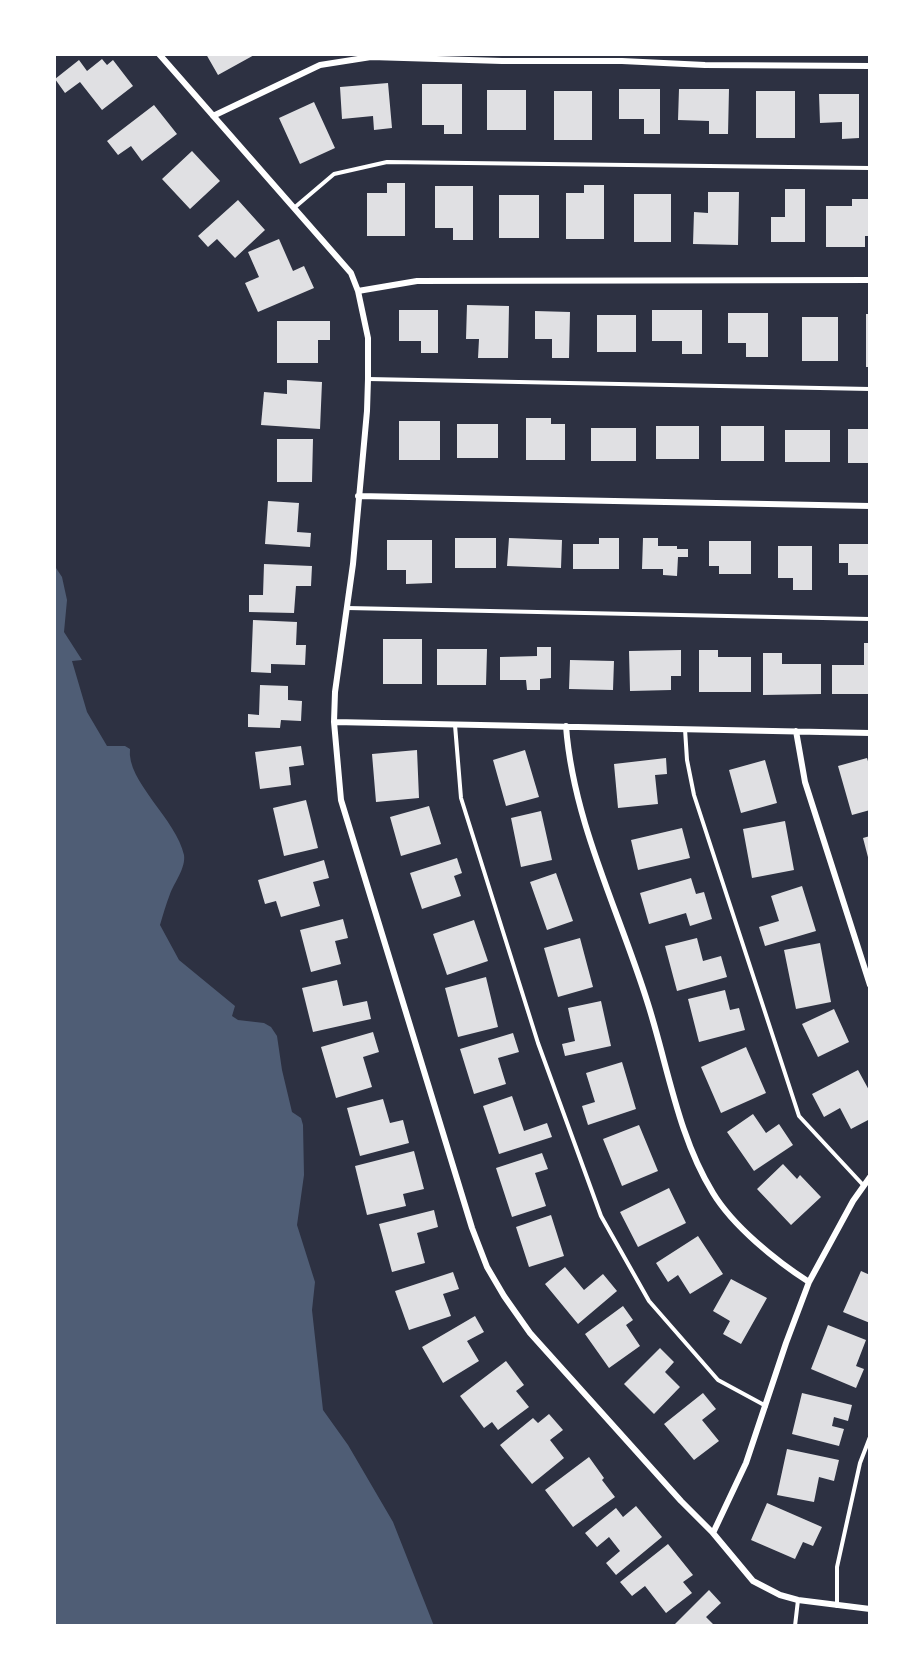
<!DOCTYPE html>
<style>
body{margin:0}
#map{position:relative;width:924px;height:1680px;overflow:hidden;background:#2d3142;font-family:Raleway,sans-serif}
canvas{display:block}
.frame{position:absolute;inset:0;border:56px solid #fff;pointer-events:none}
</style>
<div id="map">
<canvas width="924" height="1680"></canvas>
<div class="frame"></div>
</div>
<script>
const c = document.querySelector('canvas').getContext('2d');
c.lineJoin = 'round';
function fillPath(path, color) {
  c.fillStyle = color;
  c.fill(path, 'evenodd');
}
function trace(path, color, width, dash) {
  c.strokeStyle = color;
  c.lineWidth = width;
  c.lineCap = dash ? 'butt' : 'round';
  c.setLineDash(dash || []);
  c.stroke(path);
}
fillPath(new Path2D(`
 M54 565 62 577 67 600 64 632 82 660 72 661 87 712 107 746H125L130 749C126 781 177 820 184 855 186 868 174 883 170 894 166 904 163 915 160 925L179 960 235 1006 232 1016 238 1020 264 1023 271 1027 277 1036 282 1070 292 1112 301 1118 303 1125 304 1175 297 1225 315 1282 312 1310 323 1410 348 1445 393 1522 434 1626H54Z`), '#4f5d75');
fillPath(new Path2D(`
 M206 54H256L218 75Z
 M102 59 107 65 113 60 133 86 102 110 80 82 65 93 55 79 79 60 87 71Z
 M388 83 392 128 374 130 373 116 342 119 340 87Z
 M422 84H462V134H444V125H422Z
 M619 89H660V134H644V119H619Z
 M679 89H729L728 134H709V121L678 120Z
 M487 90H526V130H487Z
 M554 91H592V140H554Z
 M756 91H795V138H756Z
 M819 94H859V138L842 139V122L820 123Z
 M314 102 335 148 300 164 279 118Z
 M154 105 177 134 142 161 131 146 118 155 107 141Z
 M192 151 220 181 190 209 162 179Z
 M387 183H405V236H367V193H387Z
 M584 185H604V239H566V193H584Z
 M435 186H473V240H453V228H435Z
 M785 189H805V242H771V217H785Z
 M708 192H739L738 245 693 244 694 212 708 213Z
 M634 194H671V242H634Z
 M499 195H539V238H499Z
 M852 199H870V236H865V247H826V206H852Z
 M238 200 265 230 235 258 217 239 208 247 198 236Z
 M279 239 293 271 304 266 314 288 258 312 245 283 259 277 248 252Z
 M467 305 509 306 508 358H478L479 339H466Z
 M399 310H438V353H421V341H399Z
 M652 310H702V354H682V341H652Z
 M535 311 570 312 569 358H552V339H535Z
 M728 313H768V357H746V343H728Z
 M866 314H870V367H866Z
 M597 315H636V352H597Z
 M802 317H838V361H802Z
 M277 321H330V340H318V363H277Z
 M287 380 322 382 320 429 261 425 264 392 287 394Z
 M526 418H551V424H565V460H526Z
 M399 421H440V460H399Z
 M457 424H498V458H457Z
 M656 426H699V459H656Z
 M721 426H764V461H721Z
 M591 428H636V461H591Z
 M848 429H870V463H848Z
 M785 430H830V462H785Z
 M277 439H313L312 482H277Z
 M268 501 299 503 297 532 311 533 310 547 265 544Z
 M455 538H496V568H455Z
 M509 538 562 540 561 568 507 566Z
 M599 538H619V569H573V544H599Z
 M643 538H658V546H677V549H688V557H678L677 576 663 575V569H642Z
 M387 540H432V583L406 584V570H387Z
 M709 541H751V574H719V566H709Z
 M839 544H870V575H848V563H839Z
 M778 546H812V590H793V578H778Z
 M264 564 312 566 311 586H296L294 613 249 612V595H263Z
 M253 620 297 622 296 645H306L305 665 271 664V673L251 672Z
 M383 639H422V684H383Z
 M864 643H870V694H832V665H864Z
 M537 647H551V678L540 679V690H527L526 680H500V657L537 656Z
 M437 649H487L486 685H437Z
 M681 650V676H671V690L630 691 629 651Z
 M699 650H718V657H751V692H699Z
 M763 653H782V664H821V694L763 695Z
 M570 660 614 661 613 690 569 689Z
 M260 685 288 686V700L302 701 301 721 281 720 280 728 248 727V714L259 715Z
 M301 746 304 765 289 767 291 785 260 789 255 752Z
 M417 750 419 798 376 802 372 754Z
 M525 750 539 797 506 806 493 760Z
 M666 758 667 774 655 775 658 804 618 808 614 764Z
 M867 758 870 768V810L852 815 838 766Z
 M765 760 777 803 741 813 729 770Z
 M306 800 318 848 284 856 273 808Z
 M429 806 441 844 401 856 390 817Z
 M541 811 552 860 521 867 511 818Z
 M785 821 794 870 752 878 743 829Z
 M682 828 690 858 638 870 631 840Z
 M870 836V861H869L863 838Z
 M457 858 462 873 454 876 461 896 422 909 410 873Z
 M324 860 329 878 313 882 320 906 281 917 276 901 265 904 258 880Z
 M556 873 573 921 547 930 530 882Z
 M691 878 696 894 704 892 712 919 690 926 686 913 649 924 640 893Z
 M802 886 816 931 765 946 759 927 779 921 771 896Z
 M343 919 348 938 335 941 341 964 311 972 300 930Z
 M474 920 488 961 447 975 433 934Z
 M580 938 593 987 558 997 544 948Z
 M697 938 703 961 721 956 727 977 677 991 665 946Z
 M820 943 831 1002 796 1009 784 950Z
 M486 977 498 1027 458 1037 445 988Z
 M337 980 343 1006 367 1001 371 1019 313 1032 302 988Z
 M725 990 730 1010 739 1008 745 1030 699 1042 688 999Z
 M601 1001 611 1046 565 1056 562 1044 575 1041 568 1008Z
 M834 1009 849 1042 818 1057 802 1024Z
 M373 1032 379 1052 363 1057 372 1087 336 1098 321 1047Z
 M513 1033 519 1052 498 1058 506 1084 474 1094 460 1049Z
 M746 1047 766 1093 721 1113 701 1067Z
 M622 1062 636 1109 588 1125 582 1106 595 1102 586 1073Z
 M858 1070 870 1092V1119L851 1129 840 1108 824 1117 812 1094Z
 M512 1096 524 1131 547 1123 552 1137 499 1154 483 1106Z
 M383 1099 390 1123 403 1120 409 1143 360 1156 347 1108Z
 M753 1114 766 1133 779 1124 793 1145 754 1171 727 1132Z
 M639 1125 658 1171 622 1186 603 1139Z
 M414 1151 424 1189 403 1194 406 1206 367 1215 355 1166Z
 M542 1153 548 1169 535 1173 546 1206 512 1217 496 1168Z
 M783 1164 797 1179 800 1175 821 1197 791 1225 757 1189Z
 M669 1188 686 1223 638 1247 620 1212Z
 M434 1210 438 1227 417 1233 425 1263 392 1272 379 1224Z
 M551 1215 564 1256 529 1267 516 1227Z
 M698 1236 723 1274 690 1294 678 1275 668 1282 656 1263Z
 M565 1267 584 1290 603 1274 617 1291 578 1324 545 1284Z
 M861 1271 870 1275V1323L843 1312Z
 M453 1272 459 1289 443 1294 451 1316 409 1330 395 1291Z
 M731 1279 767 1298 741 1344 723 1334 730 1321 713 1311Z
 M623 1306 633 1320 626 1325 640 1346 609 1368 585 1334Z
 M475 1316 484 1332 467 1341 479 1361 443 1383 422 1347Z
 M828 1325 866 1340 856 1366 864 1369 856 1388 811 1369Z
 M660 1348 674 1362 665 1372 680 1387 654 1414 624 1384Z
 M506 1361 524 1385 516 1391 529 1407 498 1430 492 1422 484 1428 460 1396Z
 M703 1393 716 1409 702 1420 719 1441 694 1460 664 1424Z
 M802 1393 852 1405 848 1421 834 1417 832 1426 844 1429 839 1446 792 1434Z
 M549 1414 563 1430 550 1440 564 1458 532 1484 500 1445 533 1418 538 1423Z
 M787 1449 839 1460 834 1481 819 1477 814 1502 777 1495Z
 M589 1457 604 1478 602 1480 615 1497 573 1527 545 1490Z
 M767 1503 822 1527 813 1546 803 1542 795 1559 751 1540Z
 M636 1506 662 1537 616 1575 606 1563 620 1551 609 1537 597 1547 585 1533 616 1508 623 1517Z
 M668 1544 693 1575 683 1582 692 1593 666 1613 645 1586 632 1596 620 1582Z
 M709 1590 721 1603 706 1617 715 1626H673Z`), '#e0e0e3');
trace(new Path2D(`
 M294 208 334 174 387 162 870 168
 M368 379 870 389
 M347 608 870 619
 M455 725 461 798 538 1043 601 1216 649 1301 718 1380 766 1406
 M685 729 687 760 694 795 799 1116 864 1186
 M837 1606V1567L860 1463 870 1437
 M795 1626 798 1600`), '#fff', 4);
trace(new Path2D(`
 M159 54 351 273 358 291 368 338V379L367 411 353 564 335 692 334 722 341 800 472 1228 487 1267 504 1296 530 1333 681 1501 713 1533 753 1581 780 1595 798 1600 870 1609
 M213 116 320 65 371 57 502 61H622L705 65 870 66
 M358 291 417 281 870 280
 M358 496 870 506
 M334 722 870 733
 M566 726C573 822 620 913 648 1004 668 1067 678 1136 713 1193 733 1226 776 1261 809 1282
 M796 731 805 782 870 985
 M713 1533 746 1463 786 1343 809 1282 853 1201 870 1177`), '#fff', 6);
</script>
